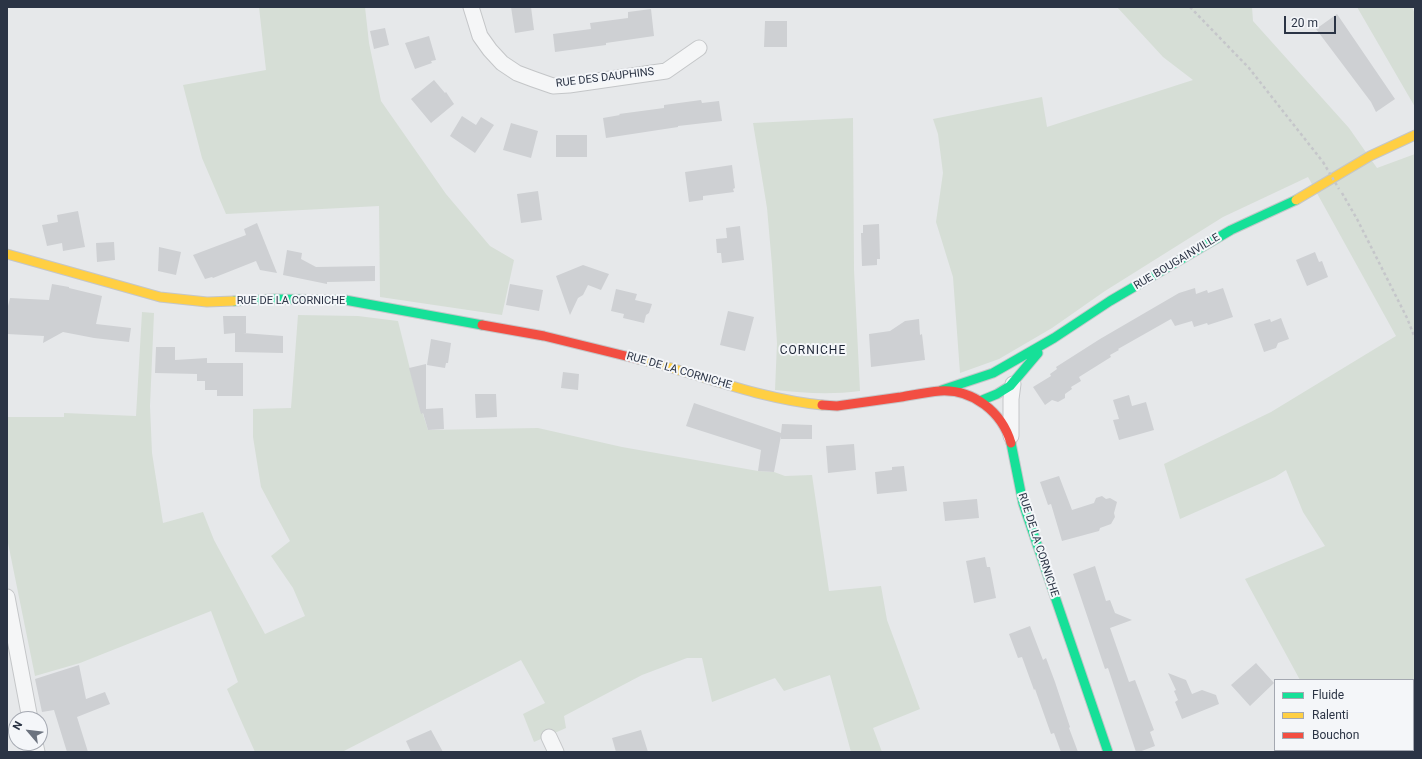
<!DOCTYPE html>
<style>
body{margin:0}
#map{position:relative;width:1422px;height:759px;overflow:hidden;background:#e6e8ea;font-family:Roboto,sans-serif}
canvas{display:block}
.frame{position:absolute;inset:0;border:8px solid #2b3445;pointer-events:none}
.legend{position:absolute;left:1274px;top:679px;width:140px;height:72px;box-sizing:border-box;background:#f4f6f9;border:1px solid #a4a8b1;margin:0;padding:5px 7px;list-style:none;font-size:12px;color:#2b3445}
.legend li{display:flex;align-items:center;gap:8px;height:20px}
.legend b{width:20px;border:1px solid #a4a8b1}
.north{position:absolute;left:8px;top:711px;width:40px;height:40px;box-sizing:border-box;background:#f4f6f9;border:1px solid #a4a8b1;border-radius:50%;rotate:298deg;font-size:11px;font-weight:700;line-height:16px;text-align:center;color:#2b3445}
.north::after{content:'';display:block;margin:auto;width:14px;height:18px;background:#6c737f;clip-path:polygon(50% 0,100% 100%,50% 72%,0 100%)}
.scale{position:absolute;left:1284px;top:16px;width:52px;height:18px;box-sizing:border-box;border:2px solid #2b3445;border-top:0;padding-left:5px;font-size:12px;line-height:14px;white-space:nowrap;color:#2b3445;-webkit-text-stroke:3px #f4f6f9;paint-order:stroke}
</style>
<div id="map">
<canvas width="1422" height="759"></canvas>
<div class="frame"></div>
<ul class="legend">
<li><b style="height:5px;background:#16e098"></b>Fluide</li>
<li><b style="height:5px;background:#ffcf43"></b>Ralenti</li>
<li><b style="height:5px;background:#f24e42"></b>Bouchon</li>
</ul>
<div class="north">N</div>
<div class="scale">20 m</div>
</div>
<script>
const c = document.querySelector('canvas').getContext('2d');
c.lineJoin = 'round';
function fillPath(path, color) {
  c.fillStyle = color;
  c.fill(path, 'evenodd');
}
function trace(path, color, width, dash) {
  c.strokeStyle = color;
  c.lineWidth = width;
  c.lineCap = dash ? 'butt' : 'round';
  c.setLineDash(dash || []);
  c.stroke(path);
}
function label(font, color, halo, rows, align = 'center') {
  c.font = font + ' Roboto,sans-serif';
  c.lineWidth = 4;
  c.setLineDash([]);
  c.textBaseline = 'middle';
  c.strokeStyle = halo;
  c.fillStyle = color;
  for (const [text, x, y, turn = 0] of rows) {
    c.save();
    c.translate(x, y);
    c.rotate((+turn || 0) * Math.PI / 180);
    c.textAlign = isNaN(turn) ? turn : align;
    if (halo) c.strokeText(text, 0, 0);
    c.fillText(text, 0, 0);
    c.restore();
  }
}
fillPath(new Path2D(`
 M259 7H365L369 43 381 101 446 194 490 246 514 260 502 315 380 297 379 206 226 214 202 158 183 85 266 70Z
 M1117 7H1252L1253 21 1349 128 1377 168 1415 154V752H1310L1312 750H1413V680H1300L1245 579 1325 546 1303 512 1286 470 1275 477 1180 519 1164 464 1271 412 1396 336 1308 177 1223 217 1105 291 1052 328 999 359 960 373 953 277 936 222 943 173 938 134 933 119 1042 97 1047 127 1193 80 1163 57Z
 M1357 7H1412L1415 14V107Z
 M853 118 854 270 860 391C830 395 804 393 775 390L777 343 772 265 767 208 753 123Z
 M142 312 154 313 150 406 152 453 163 523 203 512 214 540 265 634 305 616 293 588 271 556 290 541 261 487 253 437V409L291 408 298 315 358 316 398 321 415 389 428 430 538 428 622 447 758 471 774 472 785 476 812 475 829 591 881 586 887 620 920 709 873 728 882 752H851L830 675 784 691 775 678 712 702 702 658H687L642 675 564 716 566 728 534 742 523 714 545 703 521 660 342 752H255L227 689 238 682 211 611 80 663 35 676 7 538V417H64V413L136 416Z`), '#d6ded6');
fillPath(new Path2D(`
 M511 7H531L534 30 515 33Z
 M651 9 654 36 606 43V45L555 52 553 34 591 29 590 23 628 18V12Z
 M1337 14 1395 99 1376 112 1371 102 1316 29Z
 M765 21H787V47H764Z
 M385 28 389 45 374 49 370 31Z
 M429 36 436 60 431 61 432 63 415 69 405 43Z
 M434 80 445 93 446 92 454 104 431 123 411 99Z
 M701 100 702 103 719 101 722 121 678 126V127L606 138 603 118 620 115 619 114 664 108V105Z
 M462 116 476 125 481 117 494 125 475 153 450 136Z
 M511 123 538 131 531 158 503 150Z
 M556 135H587V157H556Z
 M732 165 735 188 733 189 734 192 703 196V200L689 202 685 172Z
 M538 191 542 220 521 223 517 194Z
 M78 211 85 247 63 251 62 243 47 246 42 225 58 222 57 215Z
 M257 223 277 273 260 270 256 261 213 278 212 277 205 279 193 255 246 235 244 229Z
 M879 224 880 259H877V265L862 266 861 233H863V225Z
 M740 226 744 260 722 263 721 253H717L716 239 727 238 726 228Z
 M114 242 115 260 97 262 96 243Z
 M159 247 181 252 176 275 158 271Z
 M287 250 302 253 301 259 316 267 375 266V281L327 282V284L283 275Z
 M1315 252 1319 262 1322 261 1328 277 1307 286 1296 260Z
 M583 265 609 274 601 290 588 285 583 295 578 298 570 315 556 276Z
 M52 284 69 287V288L102 296 96 324 131 328 129 342 94 338 63 332 43 343 44 336 7 334V310L10 298 49 300Z
 M510 284 543 290 539 311 506 305Z
 M1195 288 1196 294 1207 290 1208 293 1223 288 1233 317 1208 325 1207 323 1194 327 1192 321 1175 326 1171 319 1118 349 1119 350 1110 355 1111 357 1079 377 1081 381 1071 387 1072 389 1065 394V398L1058 402 1052 400 1045 405 1033 387 1051 376 1050 374 1057 369 1056 367 1100 339 1179 293Z
 M616 289 637 294 635 300 652 304 649 313 646 315 644 323 623 318 624 314 611 311Z
 M728 311 754 317 745 351 720 345Z
 M223 316H246V333H243L283 336V353L235 352V333L224 334Z
 M1281 318 1289 339 1278 343 1276 348 1264 352 1254 324 1270 319 1271 322Z
 M919 319 920 335 922 334 925 360 871 367 869 334 890 331 905 321Z
 M431 339 451 343 448 363H446L445 368 427 365Z
 M156 347H175V360L207 358V363H243V396H217V390H205V381H197V374L155 373Z
 M426 364V409L443 408 444 429 428 430 423 413 421 414 409 368Z
 M563 372 579 374 578 390 561 388Z
 M475 394H496L497 417 476 418Z
 M1129 395 1132 406 1146 402 1154 430 1119 440 1113 420 1119 419 1113 400Z
 M694 403 781 433 782 424 812 425V439H781V436L774 472 758 471 761 450 686 426Z
 M854 444 856 470 828 473 826 446Z
 M904 466 907 491 877 494 875 472 892 470V467Z
 M1059 476 1072 510 1094 503 1096 498 1102 496 1106 499 1110 498 1117 502 1114 513 1115 517 1111 524 1100 528 1099 531 1062 541 1051 504 1048 505 1040 482Z
 M977 499 979 518 945 521 943 502Z
 M985 557 987 567H990L996 598 974 603 966 561Z
 M1095 566 1106 601 1110 600 1115 613 1132 620 1110 628 1129 682 1135 680 1154 730 1150 732 1155 746 1139 752H1136L1108 668 1105 669 1073 574Z
 M1030 626 1043 660 1046 658 1055 682 1070 727 1069 728 1078 752H1061L1054 733 1051 734 1035 689 1034 690 1022 657 1018 658 1009 634Z
 M1256 663 1274 683 1250 706 1231 685Z
 M79 665 86 699 105 692 110 704 77 717 88 752H67L54 710 42 712 35 679Z
 M1168 673 1186 680 1192 694 1202 690 1216 695 1219 704 1182 719 1175 702 1178 700 1174 691 1176 690Z
 M431 730 443 752H411L406 741Z
 M641 730 648 752H616L612 738Z`), '#ced0d3');
const street = new Path2D(`
 M471 7 480 36 490 50 502 63 517 73 533 79 553 86 569 85 666 71 699 48
 M1011 436V399L1013 384
 M7 597 30 719
 M549 737 556 752
 M35 743 37 752
 M1299 752 1301 750`);
const fast = new Path2D(`
 M234 301 274 299 345 300 482 325
 M942 390 993 373 1054 338 1110 301 1231 230 1296 200
 M980 401 997 394 1010 386 1038 353
 M1011 443 1023 503 1108 752`);
const slow = new Path2D(`
 M1296 200 1370 156 1415 135
 M7 254 160 297 207 302 234 301
 M638 359C700 374 759 399 822 405`);
const jam = new Path2D(`
 M482 325 544 336 638 359
 M822 405 837 406C858 403 879 400 901 397 913 395 927 392 940 391 973 389 1002 412 1011 443`);
trace(street, '#c4c6c8', 17);
trace(fast, '#c4c6c8', 11);
trace(slow, '#c4c6c8', 11);
trace(jam, '#c4c6c8', 11);
trace(new Path2D(`
 M1190 7 1249 68 1323 162
 M1342 193 1357 219 1407 318 1415 338`), '#c5c6ca', 2.5, [3, 3]);
trace(street, '#f5f6f7', 15);
trace(fast, '#16e098', 9);
trace(slow, '#ffcf43', 9);
trace(jam, '#f24e42', 9);
trace(new Path2D(`
 M1323 162 1339 189`), '#c5c6ca', 2.5, [3, 3]);
label('11px', '#2b3445', '#f4f6f9', [
 ["RUE DES DAUPHINS",605,78,-7],
 ["RUE BOUGAINVILLE",1177,262,-31],
 ["RUE DE LA CORNICHE",291,301],
 ["RUE DE LA CORNICHE",679,371,16],
 ["RUE DE LA CORNICHE",1038,545,72]
]);
c.letterSpacing = '1px';
label('12px', '#1d2536', '#f4f6f9', [
 ["CORNICHE",813,351]
]);
c.letterSpacing = '0px';
</script>
